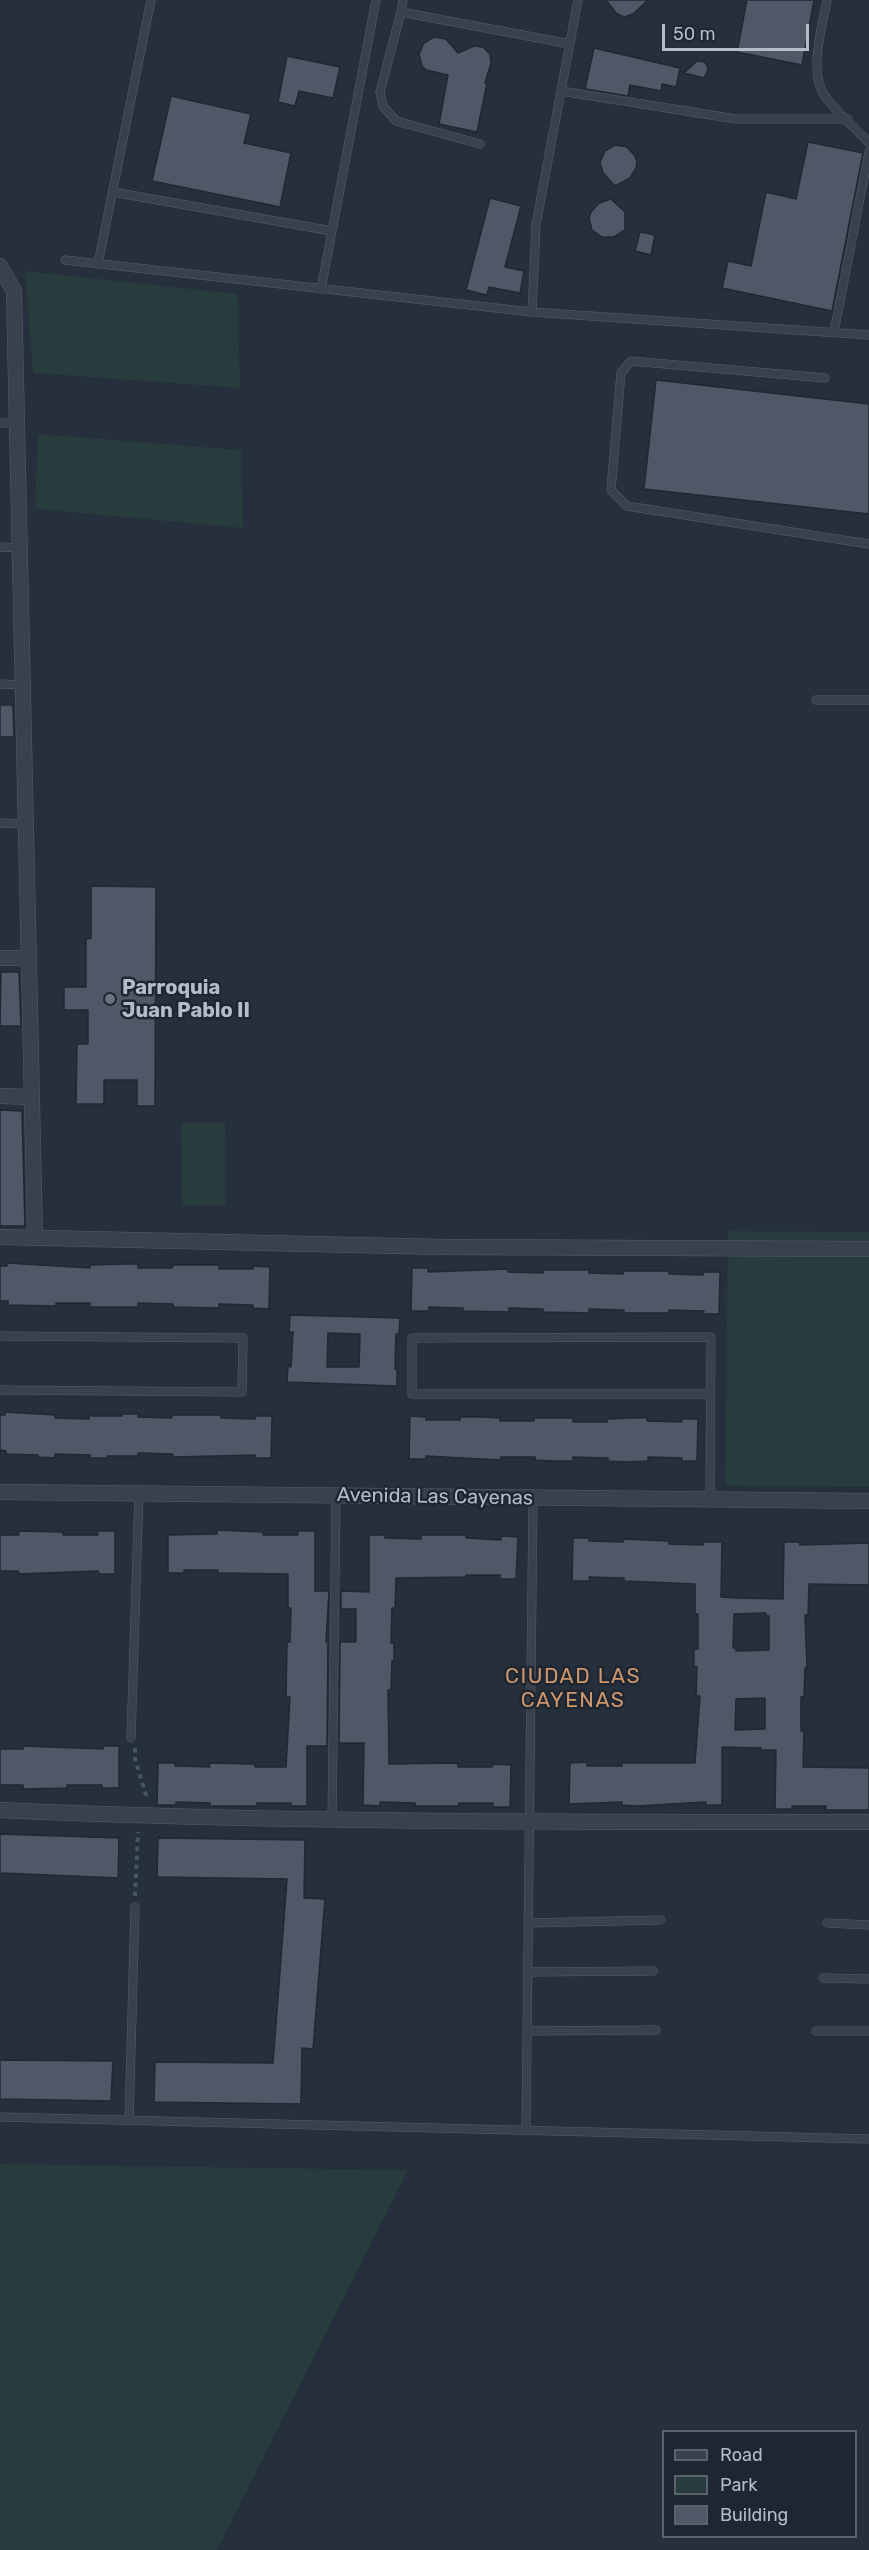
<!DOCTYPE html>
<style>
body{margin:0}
#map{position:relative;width:869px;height:2550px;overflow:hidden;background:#262f3c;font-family:Rubik,sans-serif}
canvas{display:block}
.legend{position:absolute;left:662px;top:2430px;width:195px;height:108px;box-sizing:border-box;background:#1e2631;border:2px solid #5a626d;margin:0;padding:8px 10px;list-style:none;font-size:18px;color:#b5bcc8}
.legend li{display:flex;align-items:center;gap:12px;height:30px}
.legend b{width:30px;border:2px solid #5a626d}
.scale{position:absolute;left:662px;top:24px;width:147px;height:27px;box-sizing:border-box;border:3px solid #b5bcc8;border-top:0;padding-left:8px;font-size:18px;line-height:21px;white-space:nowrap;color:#b5bcc8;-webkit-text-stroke:4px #1e2631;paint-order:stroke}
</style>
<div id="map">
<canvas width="869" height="2550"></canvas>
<ul class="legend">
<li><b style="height:8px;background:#39414c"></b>Road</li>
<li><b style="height:16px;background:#283b3d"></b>Park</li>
<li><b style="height:16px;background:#4f5867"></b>Building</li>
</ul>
<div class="scale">50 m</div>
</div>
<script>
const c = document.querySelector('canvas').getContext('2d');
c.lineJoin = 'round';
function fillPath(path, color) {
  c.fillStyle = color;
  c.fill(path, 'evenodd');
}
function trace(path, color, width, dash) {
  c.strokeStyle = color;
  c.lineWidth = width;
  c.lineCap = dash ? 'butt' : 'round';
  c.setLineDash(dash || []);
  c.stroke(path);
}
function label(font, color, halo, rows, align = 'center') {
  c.font = font + ' Rubik,sans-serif';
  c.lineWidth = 5;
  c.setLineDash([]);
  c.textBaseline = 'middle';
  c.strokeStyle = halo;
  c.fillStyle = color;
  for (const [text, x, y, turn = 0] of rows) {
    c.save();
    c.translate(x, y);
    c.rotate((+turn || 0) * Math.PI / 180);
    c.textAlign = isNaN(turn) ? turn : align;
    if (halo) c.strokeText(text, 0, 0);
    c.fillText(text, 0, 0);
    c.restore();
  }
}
fillPath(new Path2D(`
 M25 271 238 294 240 388 33 373Z
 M38 434 241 450 243 528 35 509Z
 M181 1123H225L226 1205 182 1206Z
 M728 1231 869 1232V1487L725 1486Z
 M0 2164 408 2170 217 2550H0Z`), '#283b3d');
const building = new Path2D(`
 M606 0H648L633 14 624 17 617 14Z
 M747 0H814L802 65 737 52Z
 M434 37 446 39 458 53 474 46 483 47 490 54 491 63 485 83H487L477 132 439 124 448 75 426 70 422 66 419 54 424 43Z
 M594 48 680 68 676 87 662 84 661 91 630 85 628 96 585 89Z
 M287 56 340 67 333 98 299 91 295 106 278 102Z
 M697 61 705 62 707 65 708 70 704 78 684 73Z
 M171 96 251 114 244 143 291 153 280 207 152 181Z
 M808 142 863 153 832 311 722 288 728 261 751 266 766 192 796 199Z
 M615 145 627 147 635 156 637 162 636 168 630 178 615 186 603 173 600 162 605 151Z
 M490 198 521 206 505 267 524 271 520 293 489 287 487 295 466 290Z
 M611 199 625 212V230L614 237H602L592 230 589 218 591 212 599 203Z
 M640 232 655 235 651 255 635 251Z
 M656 380 869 404V514L644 489Z
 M0 705H13L14 737H0Z
 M91 886 156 887 155 1106H137V1080H104V1104H76L77 1044H88V1010H64V987H86V939L91 938Z
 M1 972H19L21 1026H0Z
 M0 1110 22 1111 25 1226H0Z
 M7 1263 90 1268V1265L122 1264H138V1268H172L173 1265H219V1269H253V1266L270 1267 269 1309 253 1308V1305L219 1304V1308L173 1307V1304L138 1303V1307H90V1303H56V1306L8 1305V1301H0V1266H7Z
 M412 1268H428V1272L508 1269V1272L543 1273V1270H589V1273L623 1274V1271H669V1274L703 1275 704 1272H720L719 1314H703L704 1311 669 1310V1313H624V1310L589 1309V1313L543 1312V1309L509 1308V1312L463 1311V1308L429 1307V1311H411Z
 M290 1315 400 1318 399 1334H396L395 1369H397V1386L287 1382 288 1366 291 1367 293 1332H289ZM328 1333 360 1334 359 1367H327Z
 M5 1412 55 1415V1418L89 1419V1416H122V1414H138V1417L172 1418V1415H221V1418L255 1419V1416H272L271 1458H255V1455L173 1457V1454L138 1453V1456H107V1458H90V1455L55 1454V1458L38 1457V1455L6 1454V1451L0 1450V1415H5Z
 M410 1416 426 1417V1420H460V1417H484L500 1418V1421H534V1418H573V1422H607V1419L631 1418H647V1421L682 1422 681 1419H698L697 1461H682V1458L648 1457V1461L625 1462 608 1461V1458L573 1457V1461H553L535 1460V1457H501L500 1460 426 1456V1459H409Z
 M217 1530 263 1532V1535H298V1531H315V1591H329L326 1642H328L327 1746H307V1806H291V1803H257V1806H210V1803L176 1802V1805H157L158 1763H175V1766L210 1767 209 1763 255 1764V1767H286L290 1697H286L287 1642H290L291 1608H288V1574L218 1573V1570H184V1573H168V1535L217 1534Z
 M18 1531 63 1532V1535H98L97 1531H115V1574H99L98 1571 19 1574 18 1571H0V1535H19Z
 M369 1535H385V1538L421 1539V1535H466V1538L501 1540V1536L518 1537 516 1579H500V1575H466V1577L396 1578 395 1608H392L391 1643H394V1661H392L391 1690H388L389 1764 458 1763V1767H492L493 1764 511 1765 510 1807H493V1803H459L458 1806H415V1803L380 1802V1806L363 1805 364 1743H339L340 1642H356V1609H341V1591L369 1592Z
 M573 1538H589V1541L623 1542 624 1539 669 1541V1544L703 1545V1542H722L721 1597 737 1598 783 1599 784 1542H799L800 1545 869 1543V1585L809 1584 808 1615H805L807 1668H805L804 1697H801V1731H804L803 1767 869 1768V1810H826V1806H792V1809H775L776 1750H761V1748L722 1747V1805H706V1802L638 1806 622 1805V1802L569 1804 570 1763 587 1762V1766H622V1763H695L700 1696H696L697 1667 694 1666V1649H698V1614H695V1584L624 1581V1578L589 1577 590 1581H572ZM766 1613V1616H769V1650L736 1651V1648H733L734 1614ZM765 1698V1729L735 1730 736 1699Z
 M23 1746 103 1749V1746H119V1788H102V1785H67V1788L23 1789V1785H0V1749H23Z
 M0 1834 119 1838 118 1878 0 1873Z
 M158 1838 305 1840 304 1898 325 1899 313 2049 302 2048 301 2104 154 2102 155 2062 273 2063 287 1879 157 1877Z
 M0 2060 113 2061 111 2101 0 2099Z`);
fillPath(building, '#4f5867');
trace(building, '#202833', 1.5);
const service = new Path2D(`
 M403 0 401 12 570 44
 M578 0 536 225 532 312 869 335
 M827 0C822 28 807 75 827 99 839 115 856 128 869 143
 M401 12 380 92 383 106 396 121 480 144
 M561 91 736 119H848
 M113 192 332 231
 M65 260 532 312
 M98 264 151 0
 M321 289 376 0
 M834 332 869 152
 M825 378 631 361 621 373 611 490 627 506 869 544
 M0 423H18
 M0 547 20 548
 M0 684 23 685
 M816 700H869
 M0 823 26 824
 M0 1336 243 1338 242 1392 0 1390
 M710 1500 711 1337 412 1338V1394H711
 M131 1738 139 1493
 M332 1820 336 1496
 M528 1923 661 1920
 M827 1923 869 1925
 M528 1972 653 1971
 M823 1978 869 1979
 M527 2031 656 2030
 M816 2031H869
 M0 2117 869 2139
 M129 2121 135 1907
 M526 2130 533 1498`);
const minor = new Path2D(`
 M0 266 14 291 35 1237
 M0 958H29
 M0 1096 32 1097
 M0 1237 444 1247 869 1249
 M0 1492 869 1501
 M0 1810C290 1823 579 1822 869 1822`);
trace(service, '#575f6a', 9);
trace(minor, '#575f6a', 16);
trace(new Path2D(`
 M135 1748V1759L146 1795 145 1799
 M135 1896 138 1832`), '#45585a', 4, [4.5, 4.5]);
trace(service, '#39414c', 8);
trace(minor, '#39414c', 15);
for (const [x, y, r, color] of [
 [110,999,6,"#6b7280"]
]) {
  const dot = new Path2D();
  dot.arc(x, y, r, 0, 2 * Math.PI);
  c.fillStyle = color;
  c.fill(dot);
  trace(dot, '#1e2631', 2);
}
label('bold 20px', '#b5bcc8', '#1e2631', [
 ["Parroquia",122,988],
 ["Juan Pablo II",122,1011]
], 'left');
label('20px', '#b5bcc8', '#1e2631', [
 ["Avenida Las Cayenas",435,1497,1]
]);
c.letterSpacing = '1.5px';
label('21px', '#ce966a', '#1e2631', [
 ["CIUDAD LAS",573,1677],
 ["CAYENAS",573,1701]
]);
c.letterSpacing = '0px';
</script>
